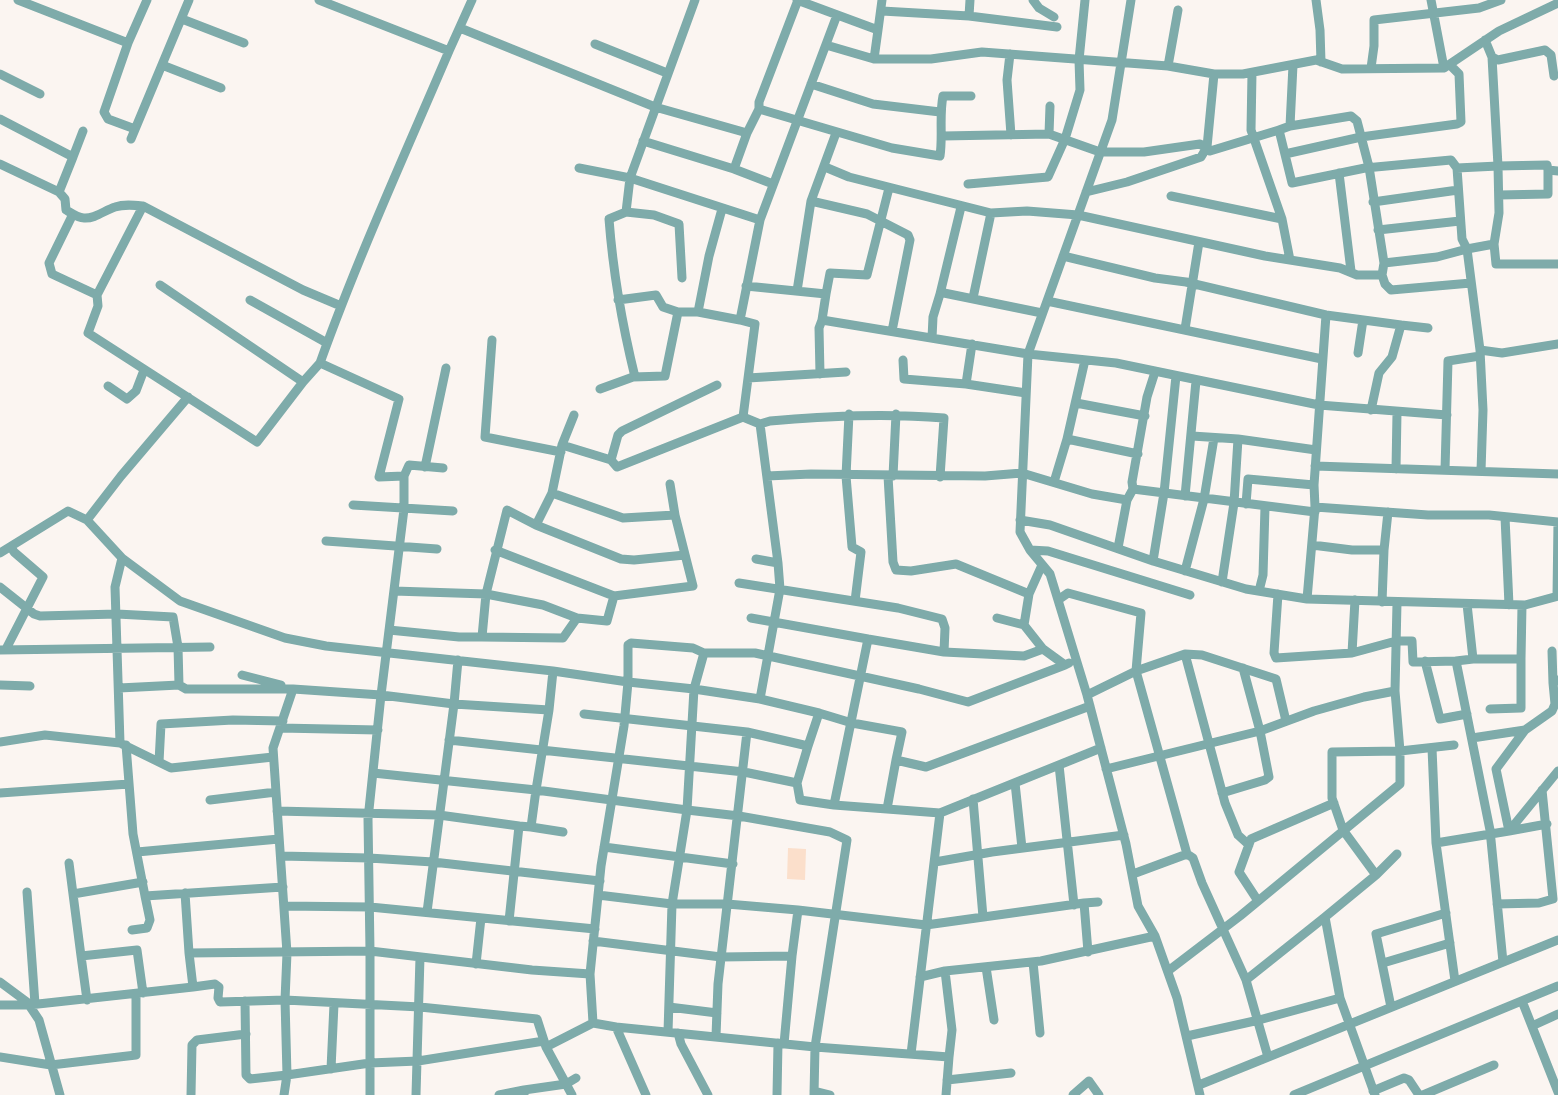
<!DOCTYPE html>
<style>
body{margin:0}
canvas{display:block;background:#fbf5f1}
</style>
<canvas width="1558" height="1095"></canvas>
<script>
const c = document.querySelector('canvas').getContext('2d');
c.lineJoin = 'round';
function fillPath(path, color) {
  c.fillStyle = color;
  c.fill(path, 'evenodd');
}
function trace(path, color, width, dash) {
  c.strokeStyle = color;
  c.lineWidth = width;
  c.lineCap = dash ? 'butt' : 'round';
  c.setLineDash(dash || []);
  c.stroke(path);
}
fillPath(new Path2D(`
 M788 848 806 849 805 880 787 879Z`), '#fbdfcb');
trace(new Path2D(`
 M18 0 128 43 147 0
 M319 0 449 51 472 0
 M797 0 878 30 874 59H931L982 52 1168 66 1214 74H1243L1316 60 1342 69 1444 68 1499 31 1558 3
 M1033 0 1039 8 1054 17
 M1131 0 1112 120 1028 354 1020 532 1030 550 1050 574 1058 600 1087 695 1126 844 1138 906 1155 936 1177 998 1200 1095
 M1316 0 1320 30 1321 62
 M1431 0 1444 68
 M882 11 969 16 1057 27
 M969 16 970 0
 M182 19 244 43
 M460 28 655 107 747 133
 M878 30 882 0
 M1485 40 1492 57 1498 166 1547 165 1548 170 1558 171
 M128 43 104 112 108 119 135 129
 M595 44 667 73
 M826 45 874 59
 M1010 54 1007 80 1011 135
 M1492 57 1498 60 1545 50 1551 55 1554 76
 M162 65 221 88
 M1293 65 1290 126 1279 130 1292 183 1365 168 1451 160 1457 168 1498 166 1499 213 1494 244 1496 264H1558
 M1168 66 1178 10
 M1371 68 1374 46V20L1479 8 1501 0
 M1252 73 1251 130 1282 219 1290 260
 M0 74 40 94
 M811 84 873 104 940 112
 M759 109 892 148 940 156C943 136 939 116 943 96H971
 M0 119 73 157 59 192
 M1290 126 1351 116 1357 121 1369 167 1384 263 1437 257 1467 249 1480 350 1483 410 1481 471
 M1049 134 1050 106
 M943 136 1049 134 1100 152H1144L1200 144 1210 151 1279 130
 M131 139 189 0
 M643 141 734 169 773 184
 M1285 154 1361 137 1457 124 1461 122 1459 74 1450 65
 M73 157 83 131
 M0 164 59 192 65 199 66 210C71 213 78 218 84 218 95 219 105 210 115 207 124 204 133 205 143 206L303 290 341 306
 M825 167 849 177 991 213 1027 211 1078 215 1265 256 1340 268 1357 275H1382L1384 263
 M579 168 630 178 760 220
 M1457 168 1462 239 1467 249 1494 244
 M734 169 747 133 759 109V102L798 0
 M1339 173 1351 271
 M968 184 1048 177 1065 139 1080 90 1079 60 1085 0
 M1086 192 1127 182 1201 157 1207 147 1214 74
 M1499 195 1548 194V170
 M1171 196 1282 219
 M811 201 867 214 908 235 910 240 892 331
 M1373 202 1458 190
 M143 206 97 295 98 306 88 333 257 442 303 382
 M626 212 654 215 679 224 682 278
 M73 214 49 263 52 274 97 295
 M1378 230 1460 221
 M1063 256 1155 278 1186 282 1326 315 1401 325
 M1382 275 1385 284 1391 290 1471 283
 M160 285 303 382 320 363
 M746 286 826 294 822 320 1028 354 1116 363 1319 405 1447 415
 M797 291 811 201 836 133
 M826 294 830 273 867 275 889 188
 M940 294 961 207
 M973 298 991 213
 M250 300 327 343
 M618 300 656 295 663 307 678 312H698L740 320
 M1047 301 1322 359
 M698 312 709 256 722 209
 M1326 315 1314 485 1315 507 1307 599 1525 605 1558 596
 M1185 329 1199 242
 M932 338 933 317 940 294 944 293 1042 313
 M492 340 485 437 561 452
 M1480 350 1502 353 1558 344
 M1358 353 1363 320
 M903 360 904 379 966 384 1026 393
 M820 374 819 328 822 320
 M635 377C622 324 613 272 609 219L626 212 630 178 695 0
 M748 378 846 372
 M966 384 972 344
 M108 386 127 399 136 391 144 370
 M600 389 633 377 665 376 678 312
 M1076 403 1145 416
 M1371 410 1379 373 1392 357 1401 325 1428 328
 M849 414 846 476 852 547 861 552 855 601
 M760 424 770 421C829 416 885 413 944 418L940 477
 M1192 436 1238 439 1316 450
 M1067 439 1138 454
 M562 445 574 415
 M611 460 618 435 622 431 717 385
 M1315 466 1558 474
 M425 467 446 368
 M1396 469 1397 413
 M1445 470 1448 361 1480 356
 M404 476 409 465 443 468
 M767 476 811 474 985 476 1022 473 1092 494 1127 500 1133 489 1315 512
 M888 476 893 562 896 570 911 571 956 564 1029 594
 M893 476 896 414
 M1054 482 1067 439 1085 360
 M670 484 675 515
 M1133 489 1132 482 1147 397 1155 372
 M1185 496 1196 381
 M1246 504 1248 479 1314 485
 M353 505 453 511
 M1315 507 1428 515H1489L1558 522 1557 596
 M1505 517 1509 605
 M87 520 121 476 188 397
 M1020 520 1050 525 1153 561 1246 589 1307 599
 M536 525 621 559 634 560 685 555
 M326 541 437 549
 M1312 545 1352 550H1384
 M1118 548 1127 500
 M495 550 614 596
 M1030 550 1048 551 1190 595
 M0 553 68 511 87 520 122 558
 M756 559 778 563 780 589 760 699 819 713
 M1153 561 1164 493 1176 376
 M778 563 760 424 743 417 755 324 740 320 760 220 837 15
 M1042 565 1029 594 1024 625 1043 649
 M1185 571 1204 499 1214 438
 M1222 582 1234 503 1238 439
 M739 583 898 608 942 619 945 628 944 652
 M0 587 34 614 40 616 117 614 173 617 178 647 179 685
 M394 591 486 594 543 605 577 618
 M1259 591 1263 575 1265 507
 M1278 594 1274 653 1276 658 1352 653 1396 641H1412L1413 662 1456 661
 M1058 600 1068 593 1141 613 1136 671 1187 854 1193 858 1202 883 1246 980 1325 917
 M1382 602 1384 550 1388 512
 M1467 604 1473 659 1456 661 1490 830 1503 962
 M751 618 868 639
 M997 618 1024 625
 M389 630 459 637H482L486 594 507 510 536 525 552 493
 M482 637 563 638 577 618 607 621 614 596 693 586 675 515 623 518 552 493 562 445 611 460 617 467 743 417
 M6 649 43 577 14 552 11 547
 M0 650 210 647
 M1552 651 1553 683
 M704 653 694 689 760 699
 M1352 653 1355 600
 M1185 654 1202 655 1276 679 1286 721
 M1473 659H1521L1522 605
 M1425 661 1440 719 1467 714
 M242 675 281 685
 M0 685 30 686
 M119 688 179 685 186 689H293
 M1087 695 1136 671 1185 654 1225 803 1238 835 1249 845
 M1490 709 1521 708V659
 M549 710 553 671 628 682 624 726 601 866 590 974
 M584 714 747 732 718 984 716 1036
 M280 728 378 730
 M747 732 808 746 819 713 852 723 902 732 896 760
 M1472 738 1525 730
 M449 740 744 772 797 783
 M0 742 45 735 120 743 115 587 122 558 180 601 285 638 326 646 553 671
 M122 744 171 768 273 757
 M126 745 133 834 145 896 283 887
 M808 746 797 783 800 800 834 805
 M1432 748 1436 843 1455 981
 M159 762 161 724 233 720 283 721
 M1059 765 1074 905
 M1106 769 1260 731 1314 711 1364 697 1395 691
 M373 773 536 790 531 827 519 826 509 921
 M1015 783 1022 848
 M0 793 129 784
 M1222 793 1265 780 1269 777 1260 731 1243 668
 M973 799 983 917
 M210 800 276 792
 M887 809 896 760 926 767 1090 706
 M277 811 439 815 519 826
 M940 813 834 805 868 639 944 652 1024 656 1043 649 1065 665 1069 663
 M1547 824 1509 831 1496 769 1525 730 1552 711 1555 704 1553 683 1558 680
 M531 827 563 832
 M1436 843 1509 831 1558 771
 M604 847 733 864
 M137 852 279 839
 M281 856 369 858 433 862 600 881
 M935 862 992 852 1124 835
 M69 863 73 894
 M1133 874 1187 854
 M1376 875 1397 854
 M27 892 35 1004
 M185 893 189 953
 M598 895 672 904H727L798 910 792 956
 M1258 901 1239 872 1251 839 1334 803
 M1084 903 1098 902
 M1497 904 1539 903 1553 899 1542 790
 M284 906 370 907 595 929
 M798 910 926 925 1084 903 1088 952
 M427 912 454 704 458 660
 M132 930 147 928 150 920 145 896
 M593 941 721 957 792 956 784 1044
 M81 956 73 894 143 882
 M1033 962 1040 1033
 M1383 963 1450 943
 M476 964 481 918
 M986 967 994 1020
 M1168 971 1240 916 1400 784V751L1395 691 1397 603
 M920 977 945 971
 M1246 980 1268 1057
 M0 982 27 1002 39 1020 60 1095
 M193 987 215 984 219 987 218 998 220 1002 285 1000 287 953 273 748 293 689 381 695 404 509V476L379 477 399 399 320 363C358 257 405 154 449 51
 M87 1000 81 956 137 950 143 993
 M245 1001 246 1075 250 1079 287 1075 284 1095
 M1522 1001 1558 1092
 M0 1005H29L193 987 189 953 370 951 368 819 381 695 454 704 549 710 536 790 687 810 672 904 668 1032
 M669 1007 717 1013
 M1391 1007 1376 934 1446 913
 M1532 1026 1558 1014
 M616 1027 815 1047 949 1057 946 1095
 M678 1033 681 1044 708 1095
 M1187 1036 1259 1020 1340 998
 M544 1041 418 1061 370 1063 287 1075 285 1000 420 1007 537 1019 546 1047
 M911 1054 940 813 1101 748
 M0 1057 51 1065 136 1055V994
 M949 1057 952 1030 945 971 1041 961 1155 936
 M331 1069 334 1004
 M947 1080 1011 1073
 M1199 1085 1558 940
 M814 1091 830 1095
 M1373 1091 1404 1078 1409 1080 1419 1095
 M191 1095 192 1045 197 1040 246 1034
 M370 1095V951L532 970 590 974 593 1023 616 1027 646 1095
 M416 1095 420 957
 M499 1095 524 1090
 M524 1095V1090L566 1084 576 1078
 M572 1095 546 1047 593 1023
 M777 1095 778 1043
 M814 1095 815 1047 847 840 830 832 739 816 687 810 694 689 628 682V645L631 643 693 648 704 653H755L919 689 968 702 1065 665
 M1073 1095 1089 1081 1099 1095
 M1294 1095 1558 986
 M1375 1095 1340 998 1325 917 1376 875 1343 830 1332 798V752L1400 751 1454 745
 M1423 1095 1494 1065`), '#7eabaa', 9);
</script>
